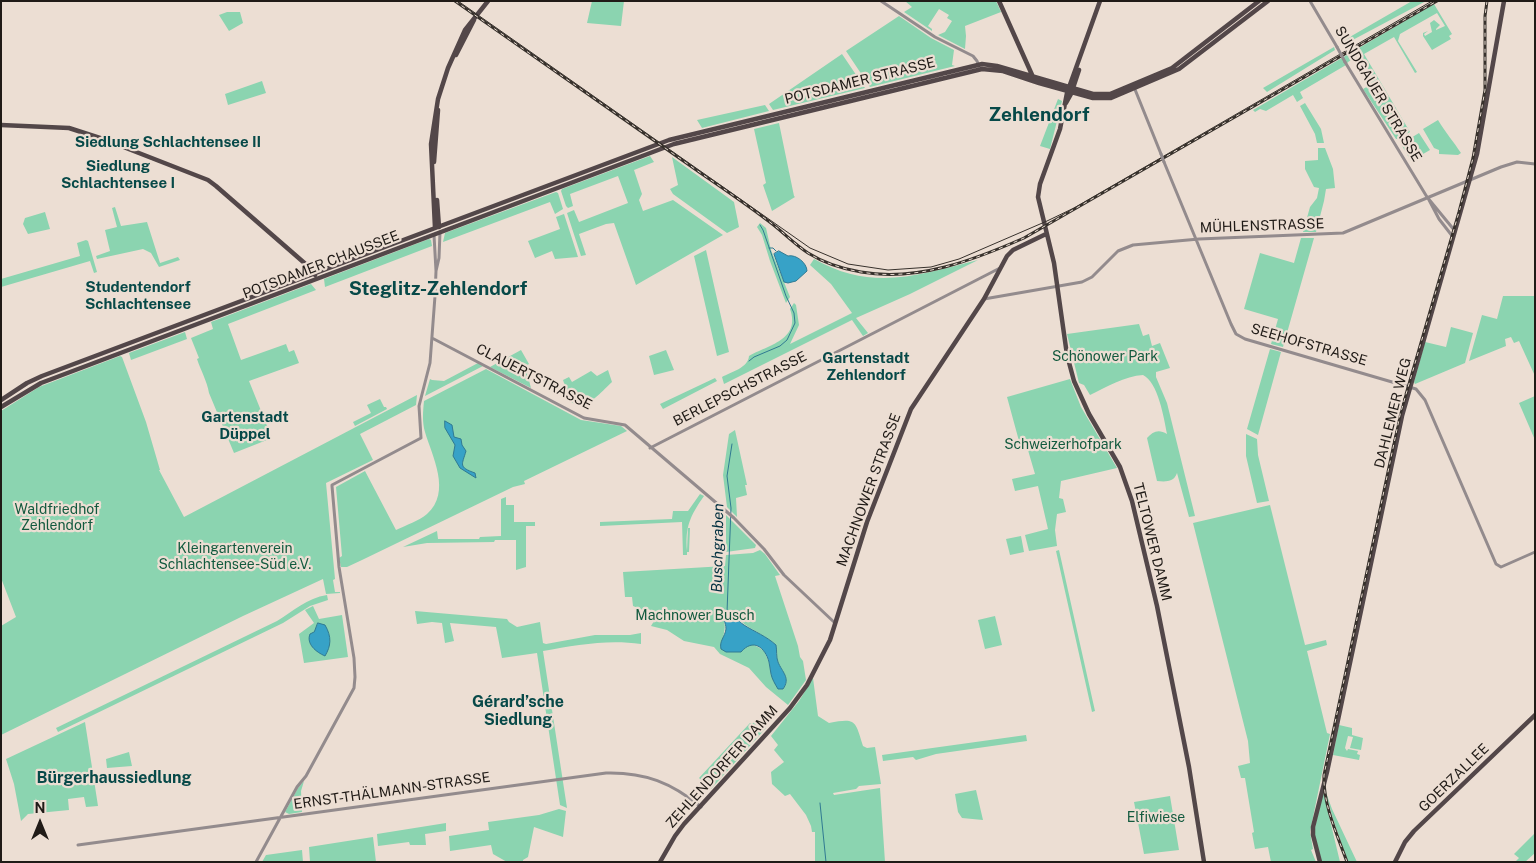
<!DOCTYPE html>
<meta charset="utf-8">
<style>
body{margin:0}
#map{position:relative;width:1536px;height:863px;overflow:hidden;background:#ecded3;font-family:"Public Sans",sans-serif}
canvas{display:block}
.frame{position:absolute;inset:0;border:2px solid #201b17;pointer-events:none}
.north{position:absolute;left:15px;top:798px;width:50px;height:50px;-webkit-text-stroke:4px #ecded3;paint-order:stroke;rotate:0deg;font-size:14px;font-weight:700;line-height:20px;text-align:center;color:#201b17}
.north::after{content:'';display:block;margin:auto;width:18px;height:22px;background:#201b17;clip-path:polygon(50% 0,100% 100%,50% 72%,0 100%)}
</style>
<div id="map">
<canvas width="1536" height="863"></canvas>
<div class="frame"></div>
<div class="north">N</div>
</div>
<script>
const c = document.querySelector('canvas').getContext('2d');
c.lineJoin = 'round';
function fillPath(path, color) {
  c.fillStyle = color;
  c.fill(path, 'evenodd');
}
function trace(path, color, width, dash) {
  c.strokeStyle = color;
  c.lineWidth = width;
  c.lineCap = dash ? 'butt' : 'round';
  c.setLineDash(dash || []);
  c.stroke(path);
}
function label(font, color, halo, rows, align = 'center') {
  c.font = font + ' "Public Sans",sans-serif';
  c.lineWidth = 4.5;
  c.setLineDash([]);
  c.textBaseline = 'middle';
  c.strokeStyle = halo;
  c.fillStyle = color;
  for (const [text, x, y, turn = 0] of rows) {
    c.save();
    c.translate(x, y);
    c.rotate((+turn || 0) * Math.PI / 180);
    c.textAlign = isNaN(turn) ? turn : align;
    if (halo) c.strokeText(text, 0, 0);
    c.fillText(text, 0, 0);
    c.restore();
  }
}
fillPath(new Path2D(`
 M592 1H624L621 26 587 23Z
 M905 1H996L1001 12 965 26 966 36 965 49 938 35 945 32 952 21 947 18 949 15 939 9 928 26 932 29V31L904 12 912 7Z
 M1412 1H1426L1347 43 1345 41 1348 38Z
 M1434 4 1452 34 1449 36 1451 39 1432 50 1423 36V33L1428 31 1424 34 1425 36 1432 32 1430 23 1434 20 1440 25 1436 29V30L1445 26 1437 13 1400 34 1398 41 1417 72 1415 73 1394 37 1364 54 1410 132 1398 139H1396L1363 89 1372 84 1366 73 1369 71 1359 55 1348 62 1346 65 1300 92 1303 98 1297 102 1293 95 1266 111 1260 109 1255 112 1253 110Z
 M227 12H240L243 23 229 31 219 15Z
 M899 16 931 38 954 50 952 65 955 66 870 87 846 51Z
 M1334 47 1335 50 1267 92 1263 88Z
 M842 54 865 88 773 110 769 104Z
 M262 81 266 93 228 105 225 94Z
 M1058 99 1062 101 1050 149 1040 146Z
 M1305 103 1321 129 1324 143H1317L1315 134 1300 106Z
 M765 105 769 111 702 128 697 120Z
 M1438 120C1446 133 1453 141 1461 153L1458 155 1439 154V150L1434 148 1423 129Z
 M779 123 794 196 795 197 772 211 763 185 766 183 754 129Z
 M1419 133 1430 150 1411 161 1401 144Z
 M1318 148H1325L1333 169 1335 188 1326 189 1324 201 1316 232H1303L1310 207 1317 198 1319 188 1314 187 1305 169V161L1318 160Z
 M650 156 654 162 634 170 642 194 639 200 643 211 673 200 723 235 636 285 614 223 606 224 579 234 586 255 581 256 567 213 574 210 579 222 628 203 618 176 570 194 573 206 568 208 566 206 561 191 562 189Z
 M672 157 734 202 739 227 727 233 673 194 670 189 678 185Z
 M556 192 558 193 563 209 555 214 550 202 443 242 445 233Z
 M115 207 121 226 147 222 160 263 178 257 180 260 159 267 151 253 143 249 97 259 96 256 110 251 105 230 117 227 112 208Z
 M45 212 50 229 28 234 23 224 25 218Z
 M564 214 578 257 555 259 552 251 535 258 528 241 560 229 556 217Z
 M760 223 766 228 771 250 790 297 786 303 770 261 762 235 757 227Z
 M1301 238H1314L1283 347 1271 344 1278 319 1244 309 1260 253 1294 263Z
 M429 239 431 240 432 246 325 287 324 279Z
 M86 240 88 241 97 272 94 273 90 261 1 287V279L80 256 77 243Z
 M706 250 729 352 717 356 694 256Z
 M814 259C873 292 918 275 978 260L910 294 856 318 868 333 863 336 852 320 724 384 722 377C731 372 748 368 749 356 768 345 801 340 790 309L794 303 796 305 799 325 790 344 852 313 831 284 810 265Z
 M311 284 316 290 228 324 241 360 286 344 289 352 294 350 299 363 249 381 272 438 234 453 209 393C207 381 201 371 197 359L199 358 191 338 213 329 211 322Z
 M1503 296H1535V376L1519 341 1514 343 1511 337 1505 339 1506 346 1469 361 1482 315 1497 319Z
 M1139 324 1143 336 1149 334 1152 346 1160 343 1170 368 1156 372V377L1167 403 1195 516 1189 517 1177 473C1174 482 1166 482 1157 481L1147 438C1153 431 1159 429 1167 434 1164 418 1158 382 1143 375 1125 376 1106 387 1090 395L1084 385 1079 383 1067 334Z
 M1451 327 1473 333 1465 363 1415 384 1414 382 1425 342 1446 347Z
 M185 332 187 339 131 360 129 353Z
 M1270 349 1281 352 1258 435 1247 429Z
 M521 350 529 364 522 368 525 374 527 373 531 388 490 367Z
 M666 350 674 370 654 375 649 356Z
 M120 356 122 357 146 422 160 470H159L184 517 417 395 416 405 360 434 373 460 326 483 335 579 333 580 335 592H340V593L326 594 323 579 243 616 1 735V626L16 617 1 578V411L39 387Z
 M478 363 483 366 425 396 430 379 432 380 444 381Z
 M486 369 581 420 621 426 627 431 524 481 525 484 513 487 362 560 347 567H341L339 558 342 556 336 487 365 471 396 530C406 525 419 521 427 514 452 492 432 456 425 432 422 422 423 411 424 401Z
 M608 370 612 382C601 392 585 413 570 401L563 380 569 377 572 382 591 371 597 376Z
 M715 378 717 381 663 409 660 404Z
 M1070 379 1081 407 1117 468 1061 481 1059 498 1063 499 1066 512 1057 514 1055 530 1057 546 1029 551 1025 535 1048 529 1038 486 1015 491 1012 479 1035 474 1025 440 1019 441 1007 397Z
 M1535 396V440L1519 403Z
 M380 399 384 407H386L387 409 355 426 353 422 371 413 367 405Z
 M735 430 747 485H745L747 495 736 498 737 517 727 507 723 475 729 434Z
 M1246 434 1257 439 1258 455 1269 501 1257 503 1246 456Z
 M700 494 704 496C690 516 685 527 687 551L688 528H690L689 552H687V555H683L682 522 600 526V522L672 519 673 511H688Z
 M506 497V505H514V522H535V526H526V567L516 570V540H495L494 542 427 543 403 547 437 531 438 539H479L480 537 501 536V499Z
 M1270 505 1305 645 1326 640 1327 645 1307 651 1327 733 1330 734 1310 832 1313 849 1311 850 1316 862H1271L1268 847 1255 849 1252 833 1254 832 1245 778H1241L1238 766 1250 763 1248 741 1193 523Z
 M726 515 756 545 755 548 726 552Z
 M1021 536 1024 552 1010 555 1006 539Z
 M760 550 765 554 780 575 775 576 798 646 800 657 803 661 806 680 788 705 766 687 749 668 720 654 714 647 684 641 667 630 651 626 659 613 648 609 643 610 633 606 632 597H625L623 572 725 566 726 555 753 553ZM735 615C746 629 763 633 776 645 777 650 776 657 778 662 781 672 791 678 783 689L771 675 769 662 764 651 758 647 751 644 747 645 741 652H726C725 648 724 643 724 639 723 629 727 630 723 618Z
 M1059 550 1095 711 1092 712 1056 551Z
 M327 595 328 600 310 606 283 623 58 732 56 728 277 621C293 611 307 598 327 595Z
 M313 606 319 619 342 615 348 657 304 663 299 634 314 623 305 610Z
 M415 611 507 619 509 622 517 627 540 622 543 643 546 644 595 635H630L641 633V644C608 639 576 645 543 651L567 808 560 805 537 653 502 658 496 627 450 623 454 641 445 643 442 623 432 622 417 624Z
 M995 616 1002 645 985 649 978 620Z
 M813 678 818 716 829 723C856 718 855 720 863 746L867 748 875 747 881 784 859 786 856 789 833 793 834 795 880 788 885 862H815V832H812L811 826 806 815 790 794 785 796 772 784 771 772 784 762 774 750 778 745 771 736 799 701Z
 M757 720 766 728 711 789 699 778 750 723 752 724Z
 M85 722 98 806 86 807 84 797 68 799 69 810 28 814 21 821 14 784 6 759Z
 M1339 725 1352 728V735L1363 738 1361 750 1350 748 1353 737 1348 736 1345 748 1347 751 1348 749 1358 751 1357 754 1360 755 1359 760 1333 755Z
 M1026 735 1027 741 936 754 916 760 913 757 883 761 882 755Z
 M129 752 132 766 107 768 106 759Z
 M304 781 301 791 302 812 289 814 285 812 298 788Z
 M976 790 983 820 962 818 958 812 955 794Z
 M1325 790 1332 809 1357 862H1348L1333 819Z
 M1323 791 1340 862H1321L1314 832Z
 M1170 796 1179 850 1144 854 1134 802Z
 M559 809 566 811 563 837 534 827 528 857 523 860V862H507L493 854 491 845 450 851 449 836 489 830 488 822 539 815Z
 M446 823V831L425 834 426 845H410L409 842 378 846 377 834Z
 M1535 833V853L1525 862H1515L1519 858 1514 854Z
 M373 837 376 862H310L309 847Z
 M302 850 303 862H262L266 855Z`), '#8bd4b0');
const water = new Path2D(`
 M779 251 788 256C796 254 807 263 807 271L796 281 788 283 784 282 775 257 774 254Z
 M445 421 452 425 454 437 461 439 462 445 466 451C462 465 458 467 475 473L476 478 460 468 453 456 455 445 445 428Z
 M724 612C735 613 736 620 744 625 755 632 766 636 776 645 777 650 776 657 778 662 782 672 791 678 783 689H778C775 684 772 679 771 674 770 670 770 666 769 662 765 647 753 638 741 652H726L721 649C719 641 725 637 726 629 726 622 722 619 724 612Z
 M318 623 325 625C332 637 331 646 325 656 316 652 306 644 310 634L314 632Z`);
fillPath(water, '#37a2c7');
trace(water, '#307a92', 1);
trace(new Path2D(`
 M769 248H773L776 251
 M749 361 754 357 780 346 787 340 795 323 794 313 786 296 763 230 760 225
 M727 612 731 508 727 476 732 444
 M820 803 826 862`), '#307a92', 1);
trace(new Path2D(`
 M881 1 935 37 973 56 977 61 979 66
 M1310 1 1337 47
 M1345 62 1427 197 1455 231
 M1134 87 1161 154
 M1164 162 1231 324 1236 334 1245 339 1416 389 1425 400 1496 564 1501 567 1535 552
 M1428 198 1439 219 1453 237
 M436 271 439 258 440 232
 M984 299 1082 282 1092 277 1118 251 1133 245 1199 239 1343 233 1501 167 1517 162 1535 164
 M432 338 584 418 625 425 734 518 764 549 784 575 835 623
 M650 448 1000 268
 M78 845 606 773C645 772 672 783 701 807
 M256 862 297 787 306 776 354 688 355 677 354 658 339 567 332 486V485L421 438 419 406 430 363 435 296 436 271 434 235`), '#938b8d', 3);
trace(new Path2D(`
 M999 1 1033 77
 M1100 1 1067 93 1060 129 1040 184 1038 197 1054 263 1067 355 1074 381 1089 414 1120 467 1132 501 1157 606 1189 767 1204 862
 M456 55 474 20
 M1066 103 1071 94 1079 70
 M1 125 69 128 103 139 208 180 216 186 309 267 315 275
 M434 162 438 110
 M437 200 439 227
 M435 228 431 144 438 99 448 68 465 30 488 1
 M1 400 27 383 42 376 669 140 982 64 997 66 1093 94H1110L1172 68 1259 1
 M1 407 41 383 674 144 982 69 1003 71 1039 83 1093 98H1111L1179 69 1268 1
 M660 862 675 836 684 824 790 708 807 685 830 640 867 522 911 409 984 299 1007 256 1013 250 1046 234
 M1320 862 1313 835V827L1327 772 1402 416 1477 154 1504 1
 M1395 862 1405 842 1414 831 1535 715`), '#534749', 4.5);
trace(new Path2D(`
 M458 1 810 248 848 264 888 270 931 267 959 259 1047 221 1074 208 1432 1`), '#37312c', 1);
const rail = new Path2D(`
 M455 1C537 59 620 116 702 174 724 189 746 204 767 220 781 230 793 243 808 253 824 263 843 269 861 272 917 282 974 260 1024 238L1437 1
 M1347 862C1337 834 1323 805 1324 775L1400 415 1459 212 1473 158 1485 90V16L1487 1`);
trace(rail, '#37312c', 3);
trace(rail, '#ecded3', 1, [4]);
trace(new Path2D(`
 M1337 47 1345 62
 M1161 154 1164 162`), '#938b8d', 3);
label('14px', '#201b17', '#ecded3', [
 ["POTSDAMER STRASSE",860,81,-14],
 ["SUNDGAUER STRASSE",1378,94,59],
 ["MÜHLENSTRASSE",1262,226,-2],
 ["POTSDAMER CHAUSSEE",321,265,-21],
 ["SEEHOFSTRASSE",1309,345,16],
 ["CLAUERTSTRASSE",534,377,27],
 ["BERLEPSCHSTRASSE",740,389,-27],
 ["DAHLEMER WEG",1393,413,-76],
 ["MACHNOWER STRASSE",869,490,-70],
 ["TELTOWER DAMM",1152,542,76],
 ["ZEHLENDORFER DAMM",722,767,-48],
 ["GOERZALLEE",1454,778,-44],
 ["ERNST-THÄLMANN-STRASSE",392,791,-8]
]);
label('14px', '#125a3e', '#ecded3', [
 ["Schönower Park",1105,357],
 ["Schweizerhofpark",1063,445],
 ["Waldfriedhof",57,510],
 ["Zehlendorf",57,526],
 ["Kleingartenverein",235,549],
 ["Schlachtensee-Süd e.V.",235,565],
 ["Machnower Busch",695,616],
 ["Elfiwiese",1156,818]
]);
label('bold 15px', '#074948', '#ecded3', [
 ["Siedlung Schlachtensee II",168,142],
 ["Siedlung",118,166],
 ["Schlachtensee I",118,183],
 ["Studentendorf",138,287],
 ["Schlachtensee",138,304],
 ["Gartenstadt",866,358],
 ["Zehlendorf",866,375],
 ["Gartenstadt",245,417],
 ["Düppel",245,434]
]);
label('italic 15px', '#002f3f', '#ecded3', [
 ["Buschgraben",718,548,-89]
]);
label('bold 16px', '#074948', '#ecded3', [
 ["Gérard’sche",518,702],
 ["Siedlung",518,720],
 ["Bürgerhaussiedlung",114,778]
]);
label('bold 19px', '#074948', '#ecded3', [
 ["Zehlendorf",1039,115],
 ["Steglitz-Zehlendorf",438,289]
]);
</script>
